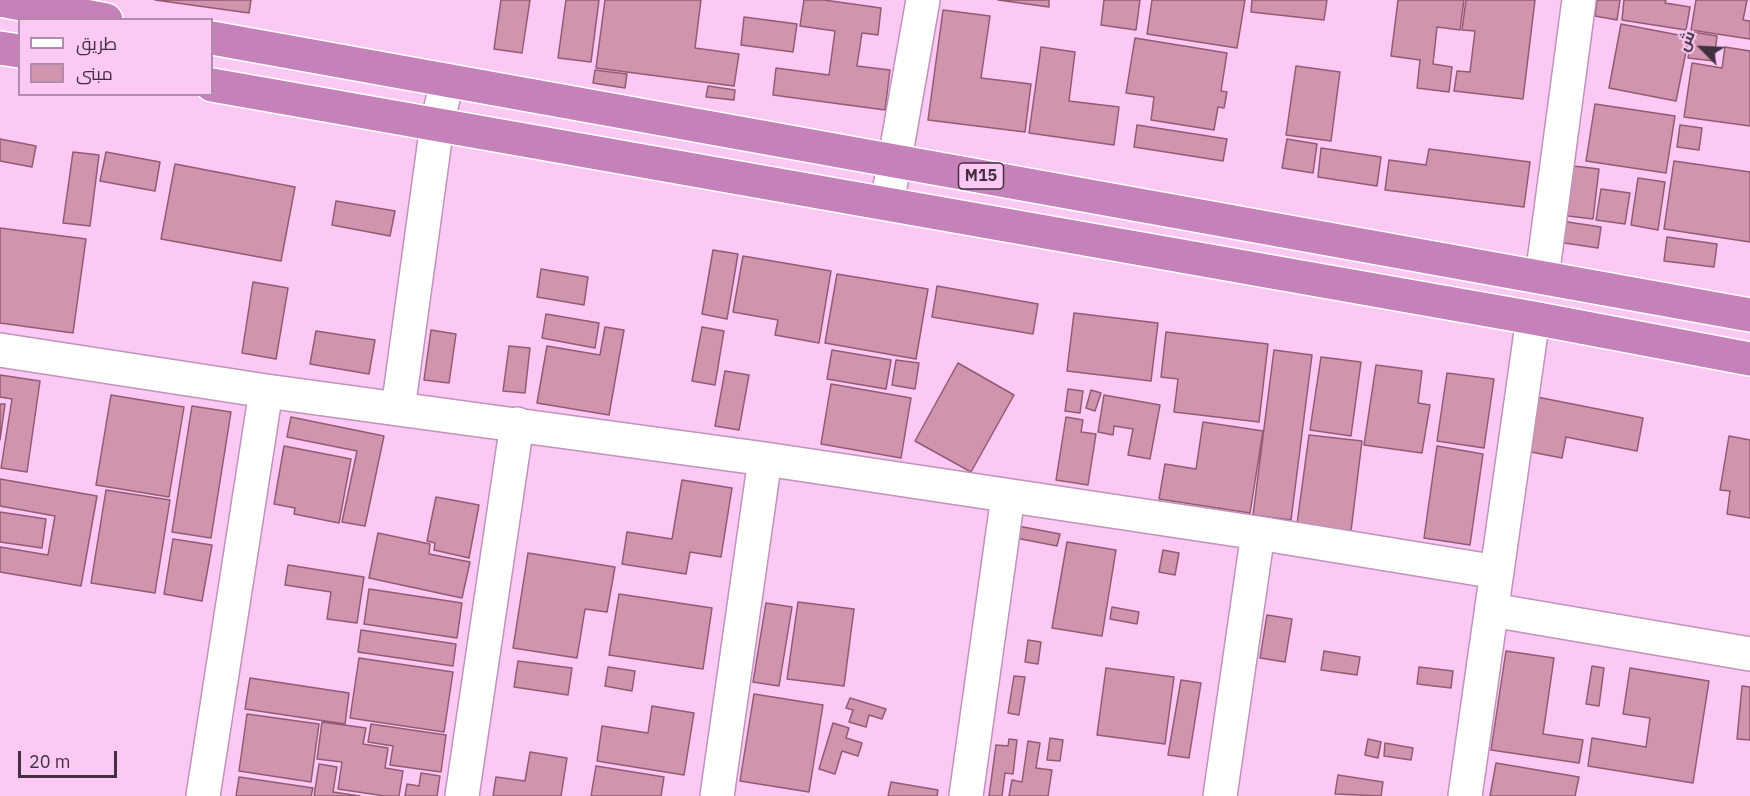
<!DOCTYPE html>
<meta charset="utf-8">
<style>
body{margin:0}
#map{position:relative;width:1750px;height:796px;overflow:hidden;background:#fbc9f3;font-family:"IBM Plex Sans",Cairo,sans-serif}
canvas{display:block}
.legend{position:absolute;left:18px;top:18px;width:195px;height:78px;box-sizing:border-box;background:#fbc9f3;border:2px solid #b18bab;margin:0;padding:8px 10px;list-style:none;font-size:18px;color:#422f3f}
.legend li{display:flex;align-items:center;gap:12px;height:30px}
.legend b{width:30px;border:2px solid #b18bab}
.north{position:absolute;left:1672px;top:18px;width:60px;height:60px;-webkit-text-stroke:4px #fbc9f3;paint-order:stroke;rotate:294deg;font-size:16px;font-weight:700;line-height:24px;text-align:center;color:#422f3f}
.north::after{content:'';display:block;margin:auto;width:21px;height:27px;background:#422f3f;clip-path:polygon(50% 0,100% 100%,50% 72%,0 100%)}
.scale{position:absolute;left:18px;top:751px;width:99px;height:27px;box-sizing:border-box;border:3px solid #422f3f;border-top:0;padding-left:8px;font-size:18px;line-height:21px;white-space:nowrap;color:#422f3f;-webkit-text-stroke:4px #fbc9f3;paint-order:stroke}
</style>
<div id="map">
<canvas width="1750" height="796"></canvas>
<ul class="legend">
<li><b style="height:8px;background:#fff"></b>طريق</li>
<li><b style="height:16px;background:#d094ae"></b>مبنى</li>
</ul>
<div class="north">ش</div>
<div class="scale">20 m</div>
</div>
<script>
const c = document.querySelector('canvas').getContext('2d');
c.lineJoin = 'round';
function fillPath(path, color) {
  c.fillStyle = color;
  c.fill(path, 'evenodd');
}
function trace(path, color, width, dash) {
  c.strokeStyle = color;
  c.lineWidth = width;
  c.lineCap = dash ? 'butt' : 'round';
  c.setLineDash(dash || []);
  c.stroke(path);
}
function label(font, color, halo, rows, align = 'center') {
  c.font = font + ' "IBM Plex Sans",sans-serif';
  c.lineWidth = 4.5;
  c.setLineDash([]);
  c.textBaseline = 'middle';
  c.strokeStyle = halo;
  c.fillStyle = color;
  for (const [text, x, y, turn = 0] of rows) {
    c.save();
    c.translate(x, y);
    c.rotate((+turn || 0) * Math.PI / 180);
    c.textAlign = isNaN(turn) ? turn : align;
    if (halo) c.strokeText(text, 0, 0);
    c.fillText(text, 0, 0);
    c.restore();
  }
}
const building = new Path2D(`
 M155 0H251L249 13Z
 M501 0H530L522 53 494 49Z
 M566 0H599L591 62 558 58Z
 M605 0H701L695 48 739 54 734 86 596 68Z
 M804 0H824L881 8 878 35 862 33 857 66 890 70 885 110 773 95 776 68 829 75 835 31 800 26Z
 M998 0H1049V7Z
 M1104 0H1140L1136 30 1101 25Z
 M1152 0H1245L1237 48 1147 34Z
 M1252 0H1327L1324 20 1251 12Z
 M1398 0H1464L1460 30 1437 27 1433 64 1452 67 1449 92 1417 88 1420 60 1391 56Z
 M1466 0H1535L1523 99 1454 91 1457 71 1470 72 1475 31 1462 30Z
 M1597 0H1620L1617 20 1595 16Z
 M1624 0H1666L1665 3 1690 7 1686 30 1622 20Z
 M1696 0H1747L1743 20 1750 21V39L1691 30Z
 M943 10 990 16 981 78 1031 84 1025 132 928 120Z
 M744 17 797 24 793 52 741 45Z
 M1621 24 1689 37 1676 101 1609 88Z
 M1692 32 1717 36 1714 61 1688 58Z
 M1135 38 1227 53 1221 91 1227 92 1224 108 1218 107 1214 130 1151 120 1154 97 1126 93Z
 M1041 47 1075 52 1069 101 1119 107 1114 145 1029 133Z
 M1725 47 1750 51V126L1684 117 1692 63 1722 68Z
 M1296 66 1340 72 1331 141 1286 135Z
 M595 70 627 74 625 88 593 83Z
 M708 86 735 90 734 100 706 97Z
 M1595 104 1675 116 1666 173 1586 161Z
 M1137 125 1227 139 1223 161 1134 147Z
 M1680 125 1702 128 1699 150 1677 147Z
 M0 139 36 146 32 167 0 161Z
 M1287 139 1317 144 1313 173 1282 168Z
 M1321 148 1381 157 1377 186 1318 177Z
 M1429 149 1530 162 1524 207 1385 190 1389 160 1426 165Z
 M73 152 99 155 90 226 63 223Z
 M106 152 160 162 155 191 100 181Z
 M1674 161 1750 172V242L1664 229Z
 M175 164 295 187 281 261 161 239Z
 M1565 165 1599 169 1593 219 1560 215Z
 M1638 178 1665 182 1658 230 1631 225Z
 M1601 189 1630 193 1625 224 1596 220Z
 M336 201 395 211 390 236 332 225Z
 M1561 221 1601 227 1598 248 1558 242Z
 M0 228 86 239 73 333 0 323Z
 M1667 237 1717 244 1714 267 1664 261Z
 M713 250 738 254 727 319 702 314Z
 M743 256 831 271 819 343 775 335 778 320 733 312Z
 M541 269 588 277 584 305 537 297Z
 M837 274 928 289 916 359 825 343Z
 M253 282 288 288 276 359 242 353Z
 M937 286 1038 304 1033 334 932 317Z
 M1074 313 1158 323 1151 381 1067 371Z
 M546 314 599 323 595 348 542 338Z
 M605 327 624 330 609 415 537 403 547 346 600 355Z
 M702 327 724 331 715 385 692 381Z
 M431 330 456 334 449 383 424 380Z
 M316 331 375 340 369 374 310 364Z
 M1166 332 1268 344 1259 422 1174 412 1178 379 1161 377Z
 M509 346 530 348 525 393 503 391Z
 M832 350 891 360 886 389 827 379Z
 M1274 350 1312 355 1291 520 1253 515Z
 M1321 357 1361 362 1351 436 1310 430Z
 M896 360 919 363 915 389 892 385Z
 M958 363 1014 395 971 472 915 441Z
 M1376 365 1422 371 1418 403 1430 405 1422 453 1364 445Z
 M725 371 749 375 739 430 715 426Z
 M1447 373 1494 379 1484 448 1437 441Z
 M0 375 40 381 27 472 1 468 12 399 0 397Z
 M831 384 911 398 901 458 821 444Z
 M1068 389 1083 391 1080 413 1065 411Z
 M1091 390 1101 393 1095 411 1086 408Z
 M111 395 184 407 169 497 96 485Z
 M1104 395 1160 405 1150 459 1128 455 1133 429 1114 426 1113 435 1098 432Z
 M1537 397 1643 418 1637 451 1566 437 1562 458 1526 451Z
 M0 404H5L0 440Z
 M192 406 231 412 211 538 172 532Z
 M291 417 384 436 365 526 342 522 357 451 287 437Z
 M1066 417 1083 420 1081 432 1096 434 1088 485 1056 480Z
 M1203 422 1263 431 1250 513 1159 499 1165 464 1196 469Z
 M1309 435 1362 441 1351 531 1297 524Z
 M1729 436 1750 440V518L1727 514 1730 491 1720 490Z
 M284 446 351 459 339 523 294 514 295 508 274 504Z
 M1437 446 1483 454 1470 545 1424 538Z
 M0 479 97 496 81 586 0 572V547L48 555 55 516 0 506Z
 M682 480 732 488 721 557 690 552 686 574 622 564 627 532 672 539Z
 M106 490 170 500 155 593 91 583Z
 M436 497 479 505 469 558 434 550 435 543 427 541Z
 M0 512 46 519 42 548 0 542Z
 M1018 526 1060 534 1057 546 1016 538Z
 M378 533 430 544 429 554 470 562 462 598 369 578Z
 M173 539 212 545 202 601 164 594Z
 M1067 542 1116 550 1102 636 1052 628Z
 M1163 550 1179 553 1175 575 1159 572Z
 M528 553 615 567 607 612 585 609 577 658 513 648Z
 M288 565 364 577 357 623 327 619 331 592 285 585Z
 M369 589 462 603 457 638 364 624Z
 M619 594 712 608 703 669 609 655Z
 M798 602 854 609 844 686 787 679Z
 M766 603 792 607 779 686 753 682Z
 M1112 607 1139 612 1137 624 1110 619Z
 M1267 615 1292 619 1285 662 1260 658Z
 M361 630 456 644 453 666 358 652Z
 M1028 640 1041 642 1038 664 1025 662Z
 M1324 651 1360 657 1357 675 1321 670Z
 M1506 651 1554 658 1543 734 1583 740 1579 763 1491 750Z
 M359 658 453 672 444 732 350 718Z
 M518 661 572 668 568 695 514 687Z
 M1592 666 1604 668 1599 706 1586 704Z
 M608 667 635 671 632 691 605 686Z
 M1419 667 1453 671 1451 688 1417 684Z
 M1106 668 1174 677 1165 744 1097 735Z
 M1630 668 1709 681 1693 783 1588 766 1592 738 1646 747 1650 718 1623 714Z
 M1014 676 1025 677 1019 715 1008 713Z
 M250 678 349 693 345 724 245 709Z
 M1181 680 1201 683 1189 758 1168 755Z
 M1742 686 1750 687V740L1737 739Z
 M754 694 823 705 809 792 740 781Z
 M850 698 886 709 882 719 869 715 866 727 849 722 853 710 846 708Z
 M652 706 694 713 684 775 597 761 602 726 648 733Z
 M247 714 319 724 311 782 239 771Z
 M322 722 366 728 363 744 388 748 385 768 403 771 399 796H385L338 789 342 762 317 759Z
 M833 723 849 728 846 738 862 743 858 756 842 751 835 774 819 769Z
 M371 724 446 735 441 772 390 765 393 746 368 742Z
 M1050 738 1063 740 1060 761 1047 760Z
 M1009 739 1017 740 1013 774 1005 773 1002 796H989L996 745 1008 746Z
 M1368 739 1381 742 1378 758 1365 755Z
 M1028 741 1040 743 1036 768 1052 770 1048 796H1009L1012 780 1022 782Z
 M1385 743 1413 748 1411 760 1384 756Z
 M530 752 567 758 561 796H493L496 777 525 781Z
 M1496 763 1579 777 1575 796H1490Z
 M319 764 337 767 333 792 360 796H314Z
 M596 766 664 777 661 796H591Z
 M421 773 440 776 437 796H405L407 784 419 786Z
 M1338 775 1383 782 1381 796 1335 794Z
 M239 777 313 788 311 796H236Z
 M891 782 938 790 937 796H888Z`);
fillPath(building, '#d094ae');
trace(building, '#925b73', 1.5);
const street = new Path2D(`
 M887 204 923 0
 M1542 277 1579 0
 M0 350 266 391 765 459 1258 533 1497 572
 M398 409 437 125 447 81
 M1492 610 1750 654
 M203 796 266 391
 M462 796 517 424
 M717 796 765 459
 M966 796 1008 496
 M1220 796 1258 533
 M1465 796 1533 318`);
const highway = new Path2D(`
 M0 0 106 20
 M212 38 1750 315
 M0 48 20 51
 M212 85 1533 318 1750 359`);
trace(street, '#c192ba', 36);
trace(highway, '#fff', 36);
trace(street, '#fff', 33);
trace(highway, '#c481ba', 33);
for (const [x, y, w] of [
 [981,176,45]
]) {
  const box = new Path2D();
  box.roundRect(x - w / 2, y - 13, w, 26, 4.5);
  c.fillStyle = '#fbc9f3';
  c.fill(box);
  trace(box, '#422f3f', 1.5);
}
label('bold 16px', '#422f3f', null, [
 ["M15",981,176]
]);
</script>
